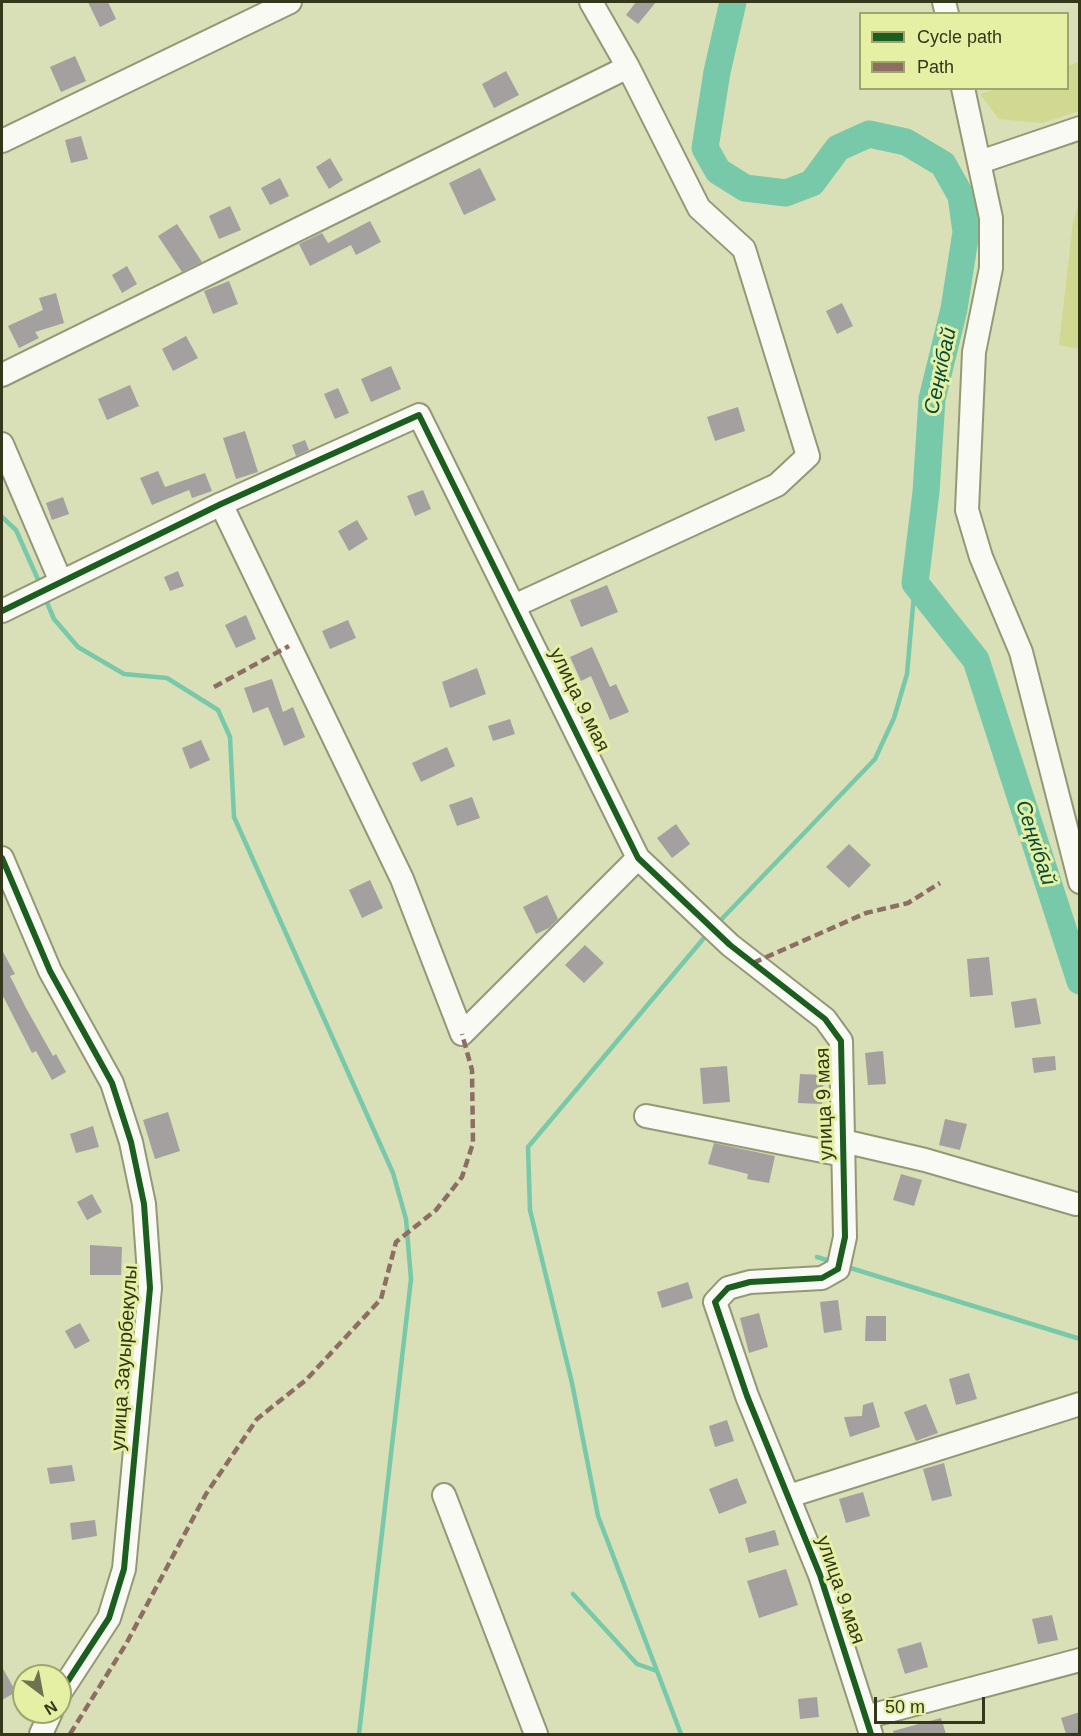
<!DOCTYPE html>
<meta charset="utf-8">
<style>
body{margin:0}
#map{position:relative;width:1081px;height:1736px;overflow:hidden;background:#d9dfb6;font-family:Arial,sans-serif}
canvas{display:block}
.frame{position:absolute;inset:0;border:3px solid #343719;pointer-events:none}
.legend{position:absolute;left:859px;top:12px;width:210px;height:78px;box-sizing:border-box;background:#e6f0a5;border:2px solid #9fa66d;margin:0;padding:8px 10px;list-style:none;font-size:18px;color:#343719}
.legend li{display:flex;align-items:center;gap:12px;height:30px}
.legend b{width:30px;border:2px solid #9fa66d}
.north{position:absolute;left:12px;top:1664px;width:60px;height:60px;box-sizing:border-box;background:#e6f0a5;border:2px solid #9fa66d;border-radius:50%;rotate:148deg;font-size:16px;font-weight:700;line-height:24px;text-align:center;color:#343719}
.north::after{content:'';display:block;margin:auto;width:21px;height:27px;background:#6e7250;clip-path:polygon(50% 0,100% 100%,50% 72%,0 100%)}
.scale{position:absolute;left:874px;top:1697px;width:111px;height:27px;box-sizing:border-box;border:3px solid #343719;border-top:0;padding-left:8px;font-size:18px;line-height:21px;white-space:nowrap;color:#343719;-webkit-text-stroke:4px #e6f0a5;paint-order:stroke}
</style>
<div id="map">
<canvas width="1081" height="1736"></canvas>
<div class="frame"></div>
<ul class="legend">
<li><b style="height:8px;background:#1b5e20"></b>Cycle path</li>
<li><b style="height:8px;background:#8d6e63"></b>Path</li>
</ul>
<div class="north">N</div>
<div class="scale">50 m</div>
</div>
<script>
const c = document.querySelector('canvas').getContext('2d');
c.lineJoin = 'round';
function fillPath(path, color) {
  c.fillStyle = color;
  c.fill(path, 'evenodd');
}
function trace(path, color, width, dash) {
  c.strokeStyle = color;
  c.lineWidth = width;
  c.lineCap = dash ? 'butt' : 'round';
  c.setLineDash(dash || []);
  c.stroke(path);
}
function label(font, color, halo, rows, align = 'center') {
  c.font = font + ' Arial,sans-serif';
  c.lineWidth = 6;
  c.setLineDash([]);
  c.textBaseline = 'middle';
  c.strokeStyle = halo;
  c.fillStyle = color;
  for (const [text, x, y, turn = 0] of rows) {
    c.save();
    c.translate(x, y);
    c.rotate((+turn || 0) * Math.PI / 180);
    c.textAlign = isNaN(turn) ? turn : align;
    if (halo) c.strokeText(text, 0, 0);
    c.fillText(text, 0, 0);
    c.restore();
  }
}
fillPath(new Path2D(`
 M1079 62V111L1042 123 999 119 980 94 997 89 1068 88V66Z
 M1079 202 1080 349H1079L1059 345 1073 222Z`), '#d0d891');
trace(new Path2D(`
 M2 517 16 530 40 584
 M45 598 54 619 78 647 124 674 167 678 218 710 230 737 234 817 393 1173 406 1219 411 1279 359 1734
 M717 924 875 759 894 718 907 674 915 583
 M817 1257 833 1262
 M844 1266 1080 1339
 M573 1594 637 1664 657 1671
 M681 1734 598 1516 572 1383 530 1210 528 1147 709 932`), '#77c9a9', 4.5);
trace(new Path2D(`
 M733 2 717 72 705 148 718 171 745 188 786 193 812 183 838 148 869 134 906 142 943 164 961 196 966 232 954 309 932 399 926 492 915 583 976 660 1080 981`), '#77c9a9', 27);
fillPath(new Path2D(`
 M88 2H108L116 19 100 27Z
 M636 2H656L638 24 626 15Z
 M75 56 86 81 61 92 50 67Z
 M506 71 519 95 494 108 482 84Z
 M81 136 88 159 71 163 65 140Z
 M330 158 343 180 329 189 316 167Z
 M480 168 496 200 464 215 449 183Z
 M280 178 289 196 270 205 261 188Z
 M230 206 241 230 219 239 209 216Z
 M370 221 381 242 356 255 351 245 310 266 299 244 322 233 328 243Z
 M177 224 202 262 182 272 158 236Z
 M127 266 137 284 122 293 112 275Z
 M229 281 238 304 213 314 204 291Z
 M56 293 64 323 35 332 39 338 19 348 8 326 43 310 39 298Z
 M842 303 853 326 837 334 826 311Z
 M186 336 198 358 173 371 162 349Z
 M391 366 401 389 371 402 361 379Z
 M130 385 139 406 107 420 98 399Z
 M338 388 349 413 335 419 324 394Z
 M738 407 745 431 715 441 707 417Z
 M245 431 258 472 236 479 223 438Z
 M305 440 309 450 296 456 292 445Z
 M158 471 165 487 205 473 212 491 192 498 189 490 152 505 140 478Z
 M423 490 431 509 415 516 407 496Z
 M63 497 69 514 52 520 46 503Z
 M357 520 368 539 349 551 338 531Z
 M178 571 184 586 170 591 164 577Z
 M607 585 618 612 581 627 570 600Z
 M246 615 256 639 236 648 225 625Z
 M348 620 356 638 330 649 322 631Z
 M592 647 610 687 616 684 629 712 610 720 591 676 581 681 570 657Z
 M477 668 486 694 450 708 442 682Z
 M272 679 283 712 293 707 305 737 284 746 268 707 253 713 244 688Z
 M510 719 515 734 493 741 488 726Z
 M201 740 210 760 190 769 182 748Z
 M447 747 455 766 421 782 412 763Z
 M472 797 480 818 457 826 449 805Z
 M676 824 690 844 672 858 657 838Z
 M849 844 871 865 849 888 826 867Z
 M370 880 383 908 362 918 349 890Z
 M547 895 558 919 549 928 536 934 523 907Z
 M585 945 604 963 584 983 565 965Z
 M2 950 15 974 10 976 26 1008 53 1056 56 1054 66 1072 52 1080 36 1051 32 1053 2 994Z
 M989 957 993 995 970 997 967 959Z
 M1036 998 1041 1024 1015 1028 1011 1002Z
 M883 1051 886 1084 868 1085 865 1053Z
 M1055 1056 1056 1070 1034 1073 1032 1058Z
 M727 1066 730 1102 703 1104 700 1068Z
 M800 1074 824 1075 822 1104 798 1103Z
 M168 1112 180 1151 155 1159 143 1120Z
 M945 1119 967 1124 960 1150 939 1145Z
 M93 1126 99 1147 76 1153 70 1134Z
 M714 1143 775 1156 769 1183 747 1179 748 1174 708 1164Z
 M901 1174 922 1180 914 1206 893 1200Z
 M92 1194 102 1212 87 1220 77 1202Z
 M90 1245 122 1247 121 1275H90Z
 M688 1282 693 1298 662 1308 657 1292Z
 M838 1300 842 1330 824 1333 820 1302Z
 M759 1313 768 1347 749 1353 740 1318Z
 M866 1316H886V1341H865Z
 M80 1323 90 1341 75 1349 65 1331Z
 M969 1373 977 1399 956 1405 949 1379Z
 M873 1402 880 1427 850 1437 844 1417 862 1416 863 1405Z
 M926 1404 938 1433 916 1441 904 1412Z
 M727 1420 734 1441 715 1447 709 1426Z
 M944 1463 952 1496 932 1501 923 1469Z
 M72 1465 75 1481 50 1484 47 1468Z
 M737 1478 747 1503 719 1514 709 1489Z
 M863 1492 870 1516 846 1523 839 1499Z
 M95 1520 97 1536 72 1540 70 1523Z
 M775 1530 779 1545 749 1553 745 1538Z
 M786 1569 798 1605 759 1618 747 1581Z
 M1052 1615 1058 1640 1038 1644 1032 1619Z
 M921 1642 928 1667 905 1674 897 1649Z
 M2 1667 16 1692 2 1700Z
 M817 1697 819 1717 800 1719 798 1699Z
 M1080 1712V1734H1066L1061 1718Z
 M941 1718 946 1734H894L893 1731Z`), '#a3a09f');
const minor = new Path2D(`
 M944 2 947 14
 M963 88 991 218V268L974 352 967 510 981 557 1021 652 1080 882
 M2 141 290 2
 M980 162 1080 128
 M2 375 628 67
 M2 444 61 582
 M221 504 402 879 462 1034 638 858
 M514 606 777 485 808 456 744 249 699 208 628 67 591 2
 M2 611 221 504 419 415 638 858 730 945 825 1019 841 1041 845 1237 838 1269 822 1278 750 1282 728 1288 715 1302 747 1396 820 1575 871 1734
 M2 858 50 971 112 1083 131 1142 144 1204 150 1288 124 1569 109 1618 60 1693
 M646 1116 843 1155
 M843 1141 925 1160 1076 1204
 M444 1495 536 1734
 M789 1496 1080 1404
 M866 1717 1080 1660
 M41 1734 51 1712`);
trace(minor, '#939877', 26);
trace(minor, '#f9faf4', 22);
trace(new Path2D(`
 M214 687 289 646
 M753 963 866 913 908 903 940 883
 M70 1734 126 1644 206 1494 257 1419 306 1380 381 1299 396 1242 436 1210 462 1177 473 1143 472 1070 462 1034`), '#8d6e63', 4.5, [9, 4.5]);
trace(new Path2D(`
 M2 611 221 504 419 415 638 858 730 945 825 1019 841 1041 845 1237 838 1269 822 1278 750 1282 728 1288 715 1302 747 1396 820 1575 871 1734
 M2 858 50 971 112 1083 131 1142 144 1204 150 1288 124 1569 109 1618 60 1693`), '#1b5e20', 6);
label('20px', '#343719', '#e6f0a5', [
 ["улица 9 мая",579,700,64],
 ["улица 9 мая",825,1104,-92],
 ["улица Зауырбекулы",125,1358,-86],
 ["улица 9 мая",840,1590,71]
]);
label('italic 21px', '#044a3c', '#e6f0a5', [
 ["Сеңкібай",941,371,-78],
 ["Сеңкібай",1035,843,72]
]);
</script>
